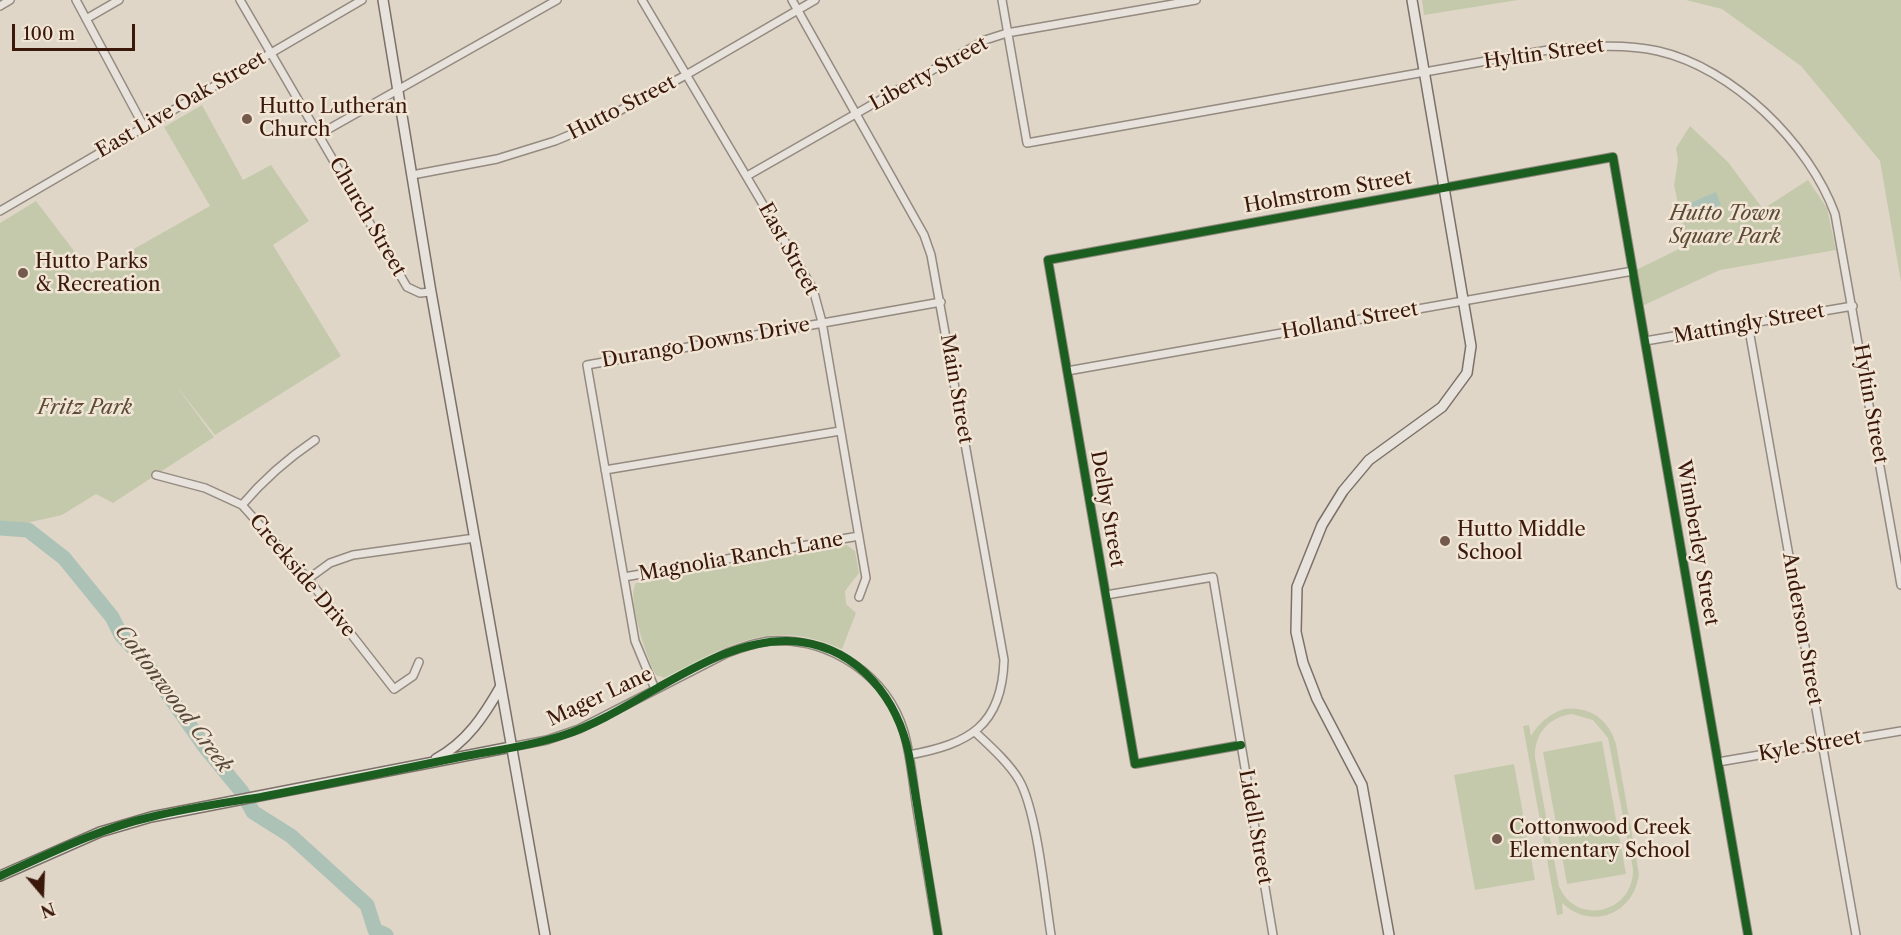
<!DOCTYPE html>
<style>
body{margin:0}
#map{position:relative;width:1901px;height:935px;overflow:hidden;background:#dfd6c8;font-family:"Libre Caslon Text",serif}
canvas{display:block}
.north{position:absolute;left:12px;top:863px;width:60px;height:60px;-webkit-text-stroke:4px #f1e5d5;paint-order:stroke;rotate:161deg;font-size:16px;font-weight:700;line-height:24px;text-align:center;color:#3a180a}
.north::after{content:'';display:block;margin:auto;width:21px;height:27px;background:#3a180a;clip-path:polygon(50% 0,100% 100%,50% 72%,0 100%)}
.scale{position:absolute;left:12px;top:24px;width:123px;height:27px;box-sizing:border-box;border:3px solid #3a180a;border-top:0;padding-left:8px;font-size:18px;line-height:21px;white-space:nowrap;color:#3a180a;-webkit-text-stroke:4px #f1e5d5;paint-order:stroke}
</style>
<div id="map">
<canvas width="1901" height="935"></canvas>
<div class="north">N</div>
<div class="scale">100 m</div>
</div>
<script>
const c = document.querySelector('canvas').getContext('2d');
c.lineJoin = 'round';
function fillPath(path, color) {
  c.fillStyle = color;
  c.fill(path, 'evenodd');
}
function trace(path, color, width, dash) {
  c.strokeStyle = color;
  c.lineWidth = width;
  c.lineCap = dash ? 'butt' : 'round';
  c.setLineDash(dash || []);
  c.stroke(path);
}
function label(font, color, halo, rows, align = 'center') {
  c.font = font + ' "Libre Caslon Text",serif';
  c.lineWidth = 5;
  c.setLineDash([]);
  c.textBaseline = 'middle';
  c.strokeStyle = halo;
  c.fillStyle = color;
  for (const [text, x, y, turn = 0] of rows) {
    c.save();
    c.translate(x, y);
    c.rotate((+turn || 0) * Math.PI / 180);
    c.textAlign = isNaN(turn) ? turn : align;
    if (halo) c.strokeText(text, 0, 0);
    c.fillText(text, 0, 0);
    c.restore();
  }
}
fillPath(new Path2D(`
 M1422 0H1518L1424 15Z
 M1686 0H1901V282L1880 161 1801 66 1722 9Z
 M202 105 243 180 271 165 309 221 273 245 341 356 215 435 175 384 214 437 113 503 96 494 62 515 0 529V223L36 201 91 273 210 206 164 127Z
 M1690 126 1728 162 1763 209 1808 180 1827 208 1836 250 1720 270 1642 306 1636 270 1687 245 1674 185 1678 160 1676 148Z
 M847 545 855 551 859 573 845 591 846 604 856 613 842 649C771 617 728 645 664 678L656 675C647 659 626 597 636 583Z
 M1564 709C1590 706 1609 720 1616 744L1639 874C1634 914 1592 931 1562 903L1563 914 1557 915 1523 726 1529 725 1531 736C1539 723 1549 714 1564 709ZM1572 714 1593 720 1608 738 1633 869C1634 913 1576 927 1559 886L1535 757C1534 734 1549 717 1572 714Z
 M1602 741 1626 874 1567 884 1543 752Z
 M1514 764 1535 880 1475 890 1454 775Z`), '#c5c9ac');
fillPath(new Path2D(`
 M1716 192 1721 205 1701 214 1702 218 1698 220 1690 203Z`), '#adc2b7');
trace(new Path2D(`
 M0 528 28 530 64 558 112 617 121 635 141 656 205 747 242 792 253 812 291 836 367 905 375 930 386 935`), '#adc2b7', 15);
const street = new Path2D(`
 M76 0 144 127
 M240 0 407 287 420 293 431 292
 M642 0 813 289 822 322 866 578 859 597
 M792 0 924 235 931 255 1004 660C1002 726 969 744 909 755
 M1002 0 1027 143 1548 50C1585 47 1621 43 1658 51 1733 68 1809 143 1835 214L1901 585
 M0 6 10 0
 M86 19 119 0
 M318 135 557 0
 M412 175 497 159 555 141 591 126 686 75 815 0
 M747 176 985 40 1007 33 1196 0
 M0 211 362 0
 M1748 324 1856 935
 M1645 341 1853 306
 M1067 371 1633 271
 M605 470 840 431
 M156 475 205 488 242 505 308 579 394 689 413 676 419 662
 M242 505C264 479 287 459 315 440
 M624 577 859 536
 M308 579 330 563 353 555 475 538
 M1106 595 1213 577 1273 935
 M655 689 635 641 587 365 941 302
 M975 732C990 746 1009 763 1019 780 1037 811 1045 897 1051 935
 M1241 745 1135 764 1048 260 1613 157 1748 935
 M511 747 547 740 579 729 727 653C741 648 756 642 771 641 829 637 887 675 904 732 911 757 913 784 917 809 924 851 931 893 938 935
 M1718 762 1901 731`);
const secondary = new Path2D(`
 M383 0 431 292 545 935
 M436 759C467 742 484 716 501 686
 M0 876 100 832 151 817 511 747
 M1389 935 1362 785 1317 699 1303 663 1296 632 1297 587 1322 525 1343 491 1369 460 1442 407 1467 373 1471 346 1412 0`);
trace(street, '#948a80', 10);
trace(secondary, '#7b7168', 12);
trace(street, '#e7e2db', 7);
trace(secondary, '#e7e2db', 9);
trace(new Path2D(`
 M1241 745 1135 764 1048 260 1613 157 1748 935
 M0 876C49 854 98 829 151 817 187 808 224 803 261 797 329 784 397 770 465 756 497 750 532 746 564 735 639 711 719 631 801 642 860 650 898 700 909 755L938 935`), '#1b5e20', 8);
for (const [x, y, r, color] of [
 [247,119,6,"#745a4c"],
 [23,273,6,"#745a4c"],
 [1445,541,6,"#745a4c"],
 [1497,839,6,"#745a4c"]
]) {
  const dot = new Path2D();
  dot.arc(x, y, r, 0, 2 * Math.PI);
  c.fillStyle = color;
  c.fill(dot);
  trace(dot, '#f1e5d5', 2);
}
label('20px', '#3a180a', '#f1e5d5', [
 ["Hyltin Street",1544,54,-8],
 ["Liberty Street",929,74,-29],
 ["East Live Oak Street",181,105,-30],
 ["Hutto Street",622,108,-27],
 ["Holmstrom Street",1328,192,-10],
 ["Church Street",367,217,60],
 ["East Street",788,249,61],
 ["Holland Street",1350,321,-10],
 ["Mattingly Street",1749,324,-10],
 ["Durango Downs Drive",706,343,-10],
 ["Main Street",956,389,80],
 ["Hyltin Street",1870,404,80],
 ["Delby Street",1107,509,80],
 ["Wimberley Street",1697,543,80],
 ["Magnolia Ranch Lane",741,557,-10],
 ["Creekside Drive",302,576,50],
 ["Anderson Street",1802,629,80],
 ["Mager Lane",600,697,-25],
 ["Kyle Street",1810,746,-10],
 ["Lidell Street",1255,827,80]
]);
label('20px', '#3a180a', '#f1e5d5', [
 ["Hutto Lutheran",259,107],
 ["Church",259,130],
 ["Hutto Parks",35,262],
 ["& Recreation",35,285],
 ["Hutto Middle",1457,530],
 ["School",1457,553],
 ["Cottonwood Creek",1509,828],
 ["Elementary School",1509,851]
], 'left');
label('italic 20px', '#5d4a34', '#f1e5d5', [
 ["Hutto Town",1725,214],
 ["Square Park",1725,237],
 ["Fritz Park",85,408]
]);
label('italic 21px', '#56493c', '#f1e5d5', [
 ["Cottonwood Creek",173,699,53]
]);
</script>
